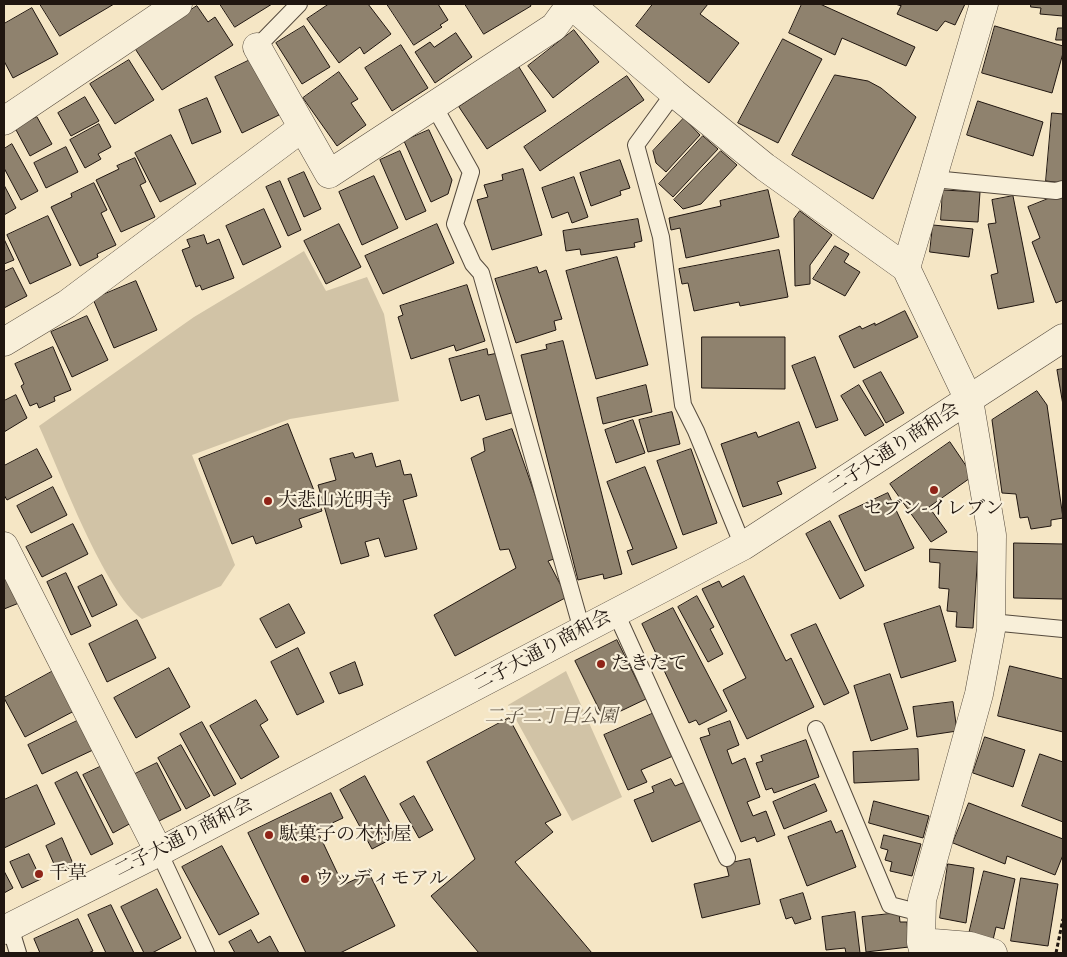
<!DOCTYPE html>
<meta charset="utf-8">
<style>
body{margin:0}
#map{position:relative;width:1067px;height:957px;overflow:hidden;background:#f5e6c5;font-family:Alegreya,serif}
canvas{display:block}
.frame{position:absolute;inset:0;border:5px solid #201610;pointer-events:none}
</style>
<div id="map">
<canvas width="1067" height="957"></canvas>
<div class="frame"></div>
</div>
<script>
const c = document.querySelector('canvas').getContext('2d');
c.lineJoin = 'round';
function fillPath(path, color) {
  c.fillStyle = color;
  c.fill(path, 'evenodd');
}
function trace(path, color, width, dash) {
  c.strokeStyle = color;
  c.lineWidth = width;
  c.lineCap = dash ? 'butt' : 'round';
  c.setLineDash(dash || []);
  c.stroke(path);
}
function label(font, color, halo, rows, align = 'center') {
  c.font = font + ' Alegreya,"Noto Serif JP",serif';
  c.lineWidth = 4.5;
  c.setLineDash([]);
  c.textBaseline = 'middle';
  c.strokeStyle = halo;
  c.fillStyle = color;
  for (const [text, x, y, turn = 0] of rows) {
    c.save();
    c.translate(x, y);
    c.rotate((+turn || 0) * Math.PI / 180);
    c.textAlign = isNaN(turn) ? turn : align;
    if (halo) c.strokeText(text, 0, 0);
    c.fillText(text, 0, 0);
    c.restore();
  }
}
fillPath(new Path2D(`
 M304 251 326 291 367 277 384 314 399 401 290 419 192 455 235 565 221 586 142 619C104 591 61 474 39 426L194 317Z
 M566 671 622 797 572 821 508 705Z`), '#d1c3a6');
const building = new Path2D(`
 M40 4H114L60 36Z
 M220 4H272L235 27Z
 M329 4H368L391 34 364 54 360 47 339 63 307 19Z
 M387 4H438L448 20 440 25 442 27 414 45Z
 M465 4H530L531 6 484 34Z
 M653 4H708L700 14 739 43 709 83 636 26Z
 M802 4H820L915 47 906 66 842 38 835 55 789 33Z
 M895 4H965L955 25 945 21 937 31 897 14 901 6Z
 M1031 4H1063V16L1040 14 1041 8 1031 7Z
 M197 6 208 22 215 17 233 45 162 90 134 47Z
 M32 8 58 54 13 78 4 61V24Z
 M304 26 330 67 302 84 276 43Z
 M995 26 1063 46V53L1052 93 982 73Z
 M1058 28H1063V40H1056Z
 M574 30 599 62 553 98 528 66Z
 M456 33 472 57 435 83 415 52 430 42 434 47Z
 M783 39 822 59 778 143 738 123Z
 M401 45 428 88 392 111 365 68Z
 M252 59 279 115 242 133 215 77Z
 M129 60 154 100 115 124 90 84Z
 M519 67 546 111 487 149 459 107Z
 M339 72 358 99 351 103 366 125 337 146 303 98Z
 M835 75 868 81 881 88 916 117 873 199 792 155Z
 M627 76 644 100 540 171 524 147Z
 M85 97 99 121 71 136 58 113Z
 M207 98 221 132 192 144 179 110Z
 M978 101 1043 122 1033 156 967 135Z
 M1052 113 1063 114V183L1046 181Z
 M37 117 52 144 30 156 15 128Z
 M684 118 700 135 666 172 656 163 653 151Z
 M99 124 111 147 98 154 101 159 85 168 70 140Z
 M429 130 452 180 448 194 431 202 404 141Z
 M171 135 196 184 160 202 135 153Z
 M703 136 718 149 673 197 659 184Z
 M12 144 38 191 21 200 4 168V149Z
 M66 147 78 172 46 188 34 163Z
 M400 151 426 211 406 220 380 160Z
 M721 151 737 165 701 204 683 209 674 200Z
 M135 158 146 182 140 185 155 217 121 232 96 180 119 169 117 166Z
 M620 160 630 188 620 191 621 195 591 206 580 173Z
 M523 169 542 235 492 250 477 200 488 197 484 185 503 180 502 175Z
 M304 172 321 209 304 217 288 179Z
 M374 176 398 228 362 245 339 192Z
 M574 177 588 217 572 223 568 212 552 218 542 188Z
 M280 181 301 230 288 236 266 187Z
 M94 183 107 210 101 213 116 245 97 254 98 257 80 266 51 207 72 197 71 194Z
 M4 185 16 208 4 215Z
 M768 190 779 237 686 258 680 228 671 230 669 218 721 206 720 201Z
 M943 190 980 192 978 222 941 220Z
 M1063 193V300L1056 303 1032 242 1040 238 1028 207Z
 M1013 196 1034 302 998 309 991 275 998 273 988 224 996 223 992 200Z
 M264 209 281 247 243 265 226 226Z
 M800 211 832 235 810 265V284L795 286 794 219Z
 M48 216 71 265 30 284 7 235Z
 M638 219 642 241 634 243 635 247 581 255 580 249 566 251 563 231Z
 M339 224 361 267 326 284 304 241Z
 M437 224 454 263 383 294 365 256Z
 M933 225 973 229 969 257 930 252Z
 M204 235 207 244 219 239 234 278 202 290 200 285 196 287 182 250 190 247 187 240Z
 M4 239 14 260 4 264Z
 M835 246 849 254 844 262 860 272 845 296 813 279Z
 M779 250 788 297 740 306 739 302 694 311 688 283 682 284 679 269Z
 M617 257 648 365 596 379 566 271Z
 M537 267 539 273 546 270 562 319 554 321 556 330 516 343 495 279Z
 M13 268 27 296 4 308V272Z
 M136 281 157 330 114 348 93 299Z
 M467 285 485 341 456 351 454 345 411 359 398 317 403 315 400 306Z
 M905 311 918 337 854 368 839 336 860 326 862 329 875 323V325Z
 M87 316 108 360 72 377 51 332Z
 M702 337H785V389L702 388Z
 M563 341 622 574 604 579 603 574 578 580 521 355 547 349 546 345Z
 M53 347 71 390 54 397 55 401 39 408 37 403 30 406 21 386 24 384 15 364Z
 M487 349 488 355 498 353 515 412 486 420 479 395 461 401 449 359Z
 M815 357 838 420 816 428 792 366Z
 M1063 369V405L1057 370Z
 M881 372 904 413 886 423 863 381Z
 M646 385 652 412 603 424 597 398Z
 M859 385 884 425 865 436 841 396Z
 M1037 391 1047 405 1063 518 1051 520V526L1031 529 1028 517 1020 518 1016 494 1002 493 992 420Z
 M16 395 27 418 4 432V401Z
 M672 412 680 444 648 452 639 420Z
 M633 420 645 453 616 463 605 430Z
 M799 422 816 468 777 482 782 494 743 507 721 444 756 432 758 437Z
 M288 424 322 511 299 519 302 527 256 544 253 536 232 544 199 459Z
 M512 429 557 558 548 561 567 597 455 656 434 615 516 568 509 549 500 550 471 458 485 451 483 439Z
 M950 442 973 476 929 507 947 532 931 542 890 484Z
 M37 449 52 477 7 500 4 495V466Z
 M691 449 717 523 683 535 657 461Z
 M353 453 355 458 372 453 376 467 400 460 404 475 411 474 417 496 403 500 417 549 385 557 379 538 365 542 369 556 341 564 318 485 336 480 330 459Z
 M645 467 677 548 632 565 627 551 633 549 607 482Z
 M53 487 67 515 31 533 17 506Z
 M888 493 914 548 865 571 839 516Z
 M830 521 864 586 840 599 806 534Z
 M73 524 88 554 42 577 26 547Z
 M1014 543 1063 544V599L1014 598Z
 M930 549 978 552 973 628 956 627 957 612 947 611 949 589 939 588 940 563 930 562Z
 M4 569 19 603 4 609Z
 M66 573 91 626 71 635 47 582Z
 M102 575 117 605 92 617 78 587Z
 M744 576 786 661 791 658 814 707 747 739 723 690 746 678 702 589 719 581 722 587Z
 M697 596 714 627 710 629 723 654 708 662 678 607Z
 M289 604 305 633 276 648 260 619Z
 M940 606 956 661 901 678 884 624Z
 M673 608 727 711 699 725 696 720 689 723 642 624Z
 M137 620 156 658 107 682 89 644Z
 M816 624 849 693 824 705 791 635Z
 M617 640 646 699 604 719 575 661Z
 M298 648 324 702 297 715 271 662Z
 M355 662 363 685 339 694 330 673Z
 M1010 666 1063 679V732L998 716Z
 M169 668 190 707 136 738 114 698Z
 M55 670 76 710 25 737 4 698Z
 M890 674 908 729 871 741 854 686Z
 M256 700 268 720 260 725 279 757 241 779 210 726Z
 M953 702 957 731 917 737 913 707Z
 M654 713 673 756 641 770 647 782 628 790 604 735Z
 M509 718 561 815 545 823 553 832 515 862 592 953H479L431 896 475 859 427 762Z
 M79 720 93 750 42 774 28 745Z
 M730 721 739 745 727 750 732 764 745 758 760 797 747 802 753 816 766 811 775 835 757 842 755 837 741 842 700 738 710 735 708 729Z
 M202 722 236 784 214 796 180 734Z
 M985 737 1025 750 1013 787 973 773Z
 M806 740 819 777 774 793 772 788 766 790 756 763 763 761 761 756Z
 M181 745 210 796 186 809 158 758Z
 M918 749 919 780 854 783 853 752Z
 M1040 754 1063 762V822L1022 806Z
 M157 763 181 810 159 821 135 774Z
 M104 765 133 822 113 833 83 775Z
 M77 772 113 844 91 855 55 783Z
 M365 776 397 836 372 849 340 790Z
 M671 779 675 786 685 782 702 820 652 842 634 800 654 792 652 787Z
 M815 784 827 811 784 829 773 802Z
 M37 785 55 824 4 848V800Z
 M331 793 343 818 317 830 343 885 369 873 395 926 340 953H306L248 833Z
 M414 796 433 830 419 838 400 804Z
 M874 801 929 816 923 838 869 823Z
 M969 803 1063 839V855L1055 875 1007 856 1005 864 953 843Z
 M831 821 836 833 842 830 856 867 807 886 788 837Z
 M884 835 921 844 912 876 890 871 892 862 885 860 888 850 881 848Z
 M62 838 74 866 58 873 46 846Z
 M222 846 259 914 219 935 182 867Z
 M29 854 41 879 22 888 10 862Z
 M750 859 760 904 702 918 694 884 729 876 726 864Z
 M948 864 974 868 966 923 940 918Z
 M4 871 13 888 4 893Z
 M984 871 1015 879 1004 929 996 927 993 940 969 934Z
 M1021 878 1058 884 1048 946 1011 941Z
 M157 889 181 938 152 953H144L121 907Z
 M803 893 811 919 795 924 792 917 786 919 780 900Z
 M111 905 134 953H106L88 915Z
 M855 912 860 953H846L845 948 826 950 822 917Z
 M899 913 900 922H907L909 947 866 952 862 917Z
 M78 919 93 951 88 953H40L34 939Z
 M251 930 258 943 270 936 279 953H235L229 942Z`);
fillPath(building, '#8f826e');
trace(building, '#201610', 1);
const service = new Path2D(`
 M257 47 299 4
 M674 93 636 145 661 237 683 405 696 431 743 546
 M434 106 471 172 455 224 473 264 481 273 582 630
 M934 179 1056 191 1063 189
 M616 613 727 858
 M991 622 1063 629
 M816 729 890 905 921 913
 M159 852 206 953
 M10 927 18 953`);
const minor = new Path2D(`
 M570 4 674 93 765 167 906 268 969 400 992 535 991 630 979 694 922 900 921 942 924 953
 M257 47 329 174 554 27 571 4
 M4 121 178 4
 M906 268 984 4
 M4 342 67 304 302 128
 M4 546 159 852
 M921 942 970 946 993 953`);
const tertiary = new Path2D(`
 M4 930 159 852 743 546 1063 338`);
trace(service, '#554a3d', 18);
trace(minor, '#554a3d', 29);
trace(tertiary, '#554a3d', 29);
trace(new Path2D(`
 M1056 953 1063 919`), '#201610', 3, [4, 2.5]);
trace(service, '#f8efd9', 16);
trace(minor, '#f8efd9', 28);
trace(tertiary, '#f8efd9', 28);
for (const [x, y, r, color] of [
 [934,490,5,"#8f2418"],
 [268,501,5,"#8f2418"],
 [601,664,5,"#8f2418"],
 [269,835,5,"#8f2418"],
 [39,874,5,"#8f2418"],
 [305,879,5,"#8f2418"]
]) {
  const dot = new Path2D();
  dot.arc(x, y, r, 0, 2 * Math.PI);
  c.fillStyle = color;
  c.fill(dot);
  trace(dot, '#f8efd9', 2);
}
label('19px', '#201610', '#f8efd9', [
 ["二子大通り商和会",894,449,-33],
 ["二子大通り商和会",543,651,-28],
 ["二子大通り商和会",184,838,-27]
]);
label('19px', '#201610', '#f8efd9', [
 ["大悲山光明寺",278,501],
 ["セブン-イレブン",934,509,"center"],
 ["たきたて",611,664],
 ["駄菓子の木村屋",279,835],
 ["千草",49,874],
 ["ウッディモアル",315,879]
], 'left');
label('italic 19px', '#5e5344', '#f8efd9', [
 ["二子二丁目公園",551,717]
]);
</script>
